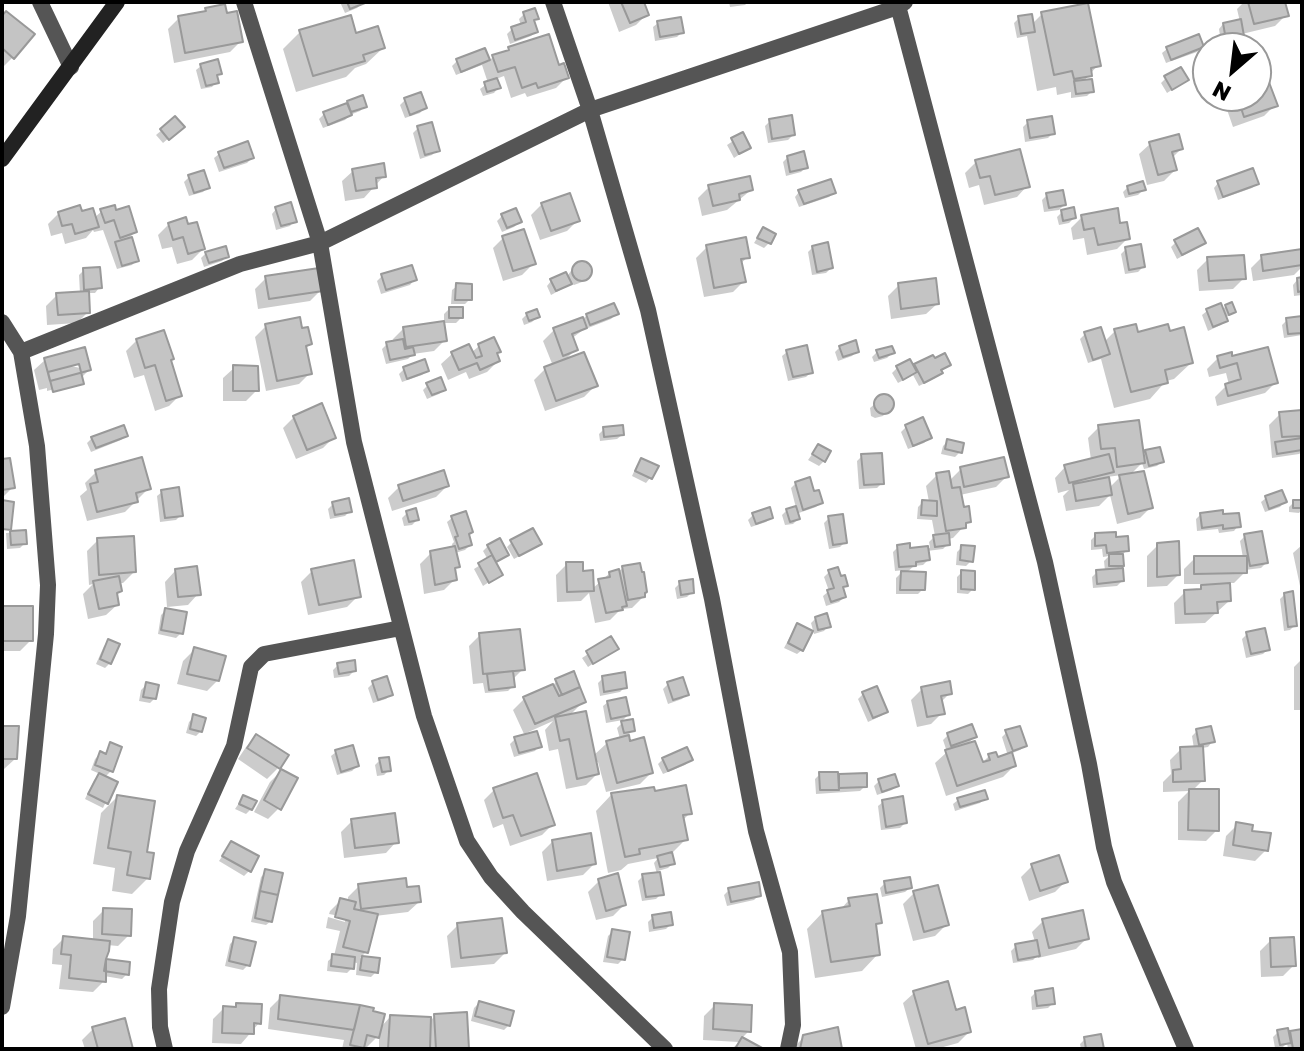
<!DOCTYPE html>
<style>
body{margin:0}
#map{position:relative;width:1304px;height:1051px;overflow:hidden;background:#fff;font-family:"Golos Text",sans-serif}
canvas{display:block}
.frame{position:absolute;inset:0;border:4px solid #000;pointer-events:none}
.north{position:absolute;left:1192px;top:32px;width:80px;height:80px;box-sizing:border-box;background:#fff;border:2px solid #999;border-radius:50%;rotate:208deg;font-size:22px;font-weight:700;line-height:32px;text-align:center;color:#000}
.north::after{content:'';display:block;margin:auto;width:28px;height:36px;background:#000;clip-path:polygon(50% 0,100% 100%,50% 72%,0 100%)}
</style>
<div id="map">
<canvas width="1304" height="1051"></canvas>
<div class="frame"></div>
<div class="north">N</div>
</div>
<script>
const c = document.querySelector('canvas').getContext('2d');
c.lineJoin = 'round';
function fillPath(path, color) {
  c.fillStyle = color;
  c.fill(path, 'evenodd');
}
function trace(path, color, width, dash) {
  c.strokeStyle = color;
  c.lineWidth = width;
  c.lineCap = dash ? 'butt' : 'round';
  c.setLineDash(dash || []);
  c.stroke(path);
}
fillPath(new Path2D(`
 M340 2H362V3L357 8 345 13Z
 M608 2H641L647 14 636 25 619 32Z
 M729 2H748L745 5 730 7Z
 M1244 2H1283L1286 15 1275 26 1242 34 1237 40 1221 43 1219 29 1223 24 1240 22 1237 9Z
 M206 10 226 15 241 41 230 52 174 63 168 29 179 18 203 14Z
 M524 14 536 19 533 22 536 31 531 36 510 44 507 34 512 29 521 26 519 19Z
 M1042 14 1098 65 1083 82 1092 91 1087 96 1071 98V92L1057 95 1056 87 1037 91 1027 36 1017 38 1014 23 1019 18 1032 24Z
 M2 18 13 57 2 68Z
 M658 23 682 32 677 37 655 41 653 27Z
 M300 32 355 35 383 48 366 64 355 68 346 77 296 92 283 49Z
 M1202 47 1197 52 1166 63 1162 53 1167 49Z
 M509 49 558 67 567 77 556 88 527 97 525 93 511 98 504 76 496 79 498 88 494 93 483 96 480 89 488 83 482 65 456 75 452 66 457 61 484 50 488 62 493 57 504 54Z
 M201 66 220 73 215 78 216 82 212 87 201 89 196 70Z
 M1166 78 1181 84 1167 93 1161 83Z
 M1256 83 1275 105 1264 116 1233 127 1224 101 1230 96H1256Z
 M362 97 365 106 360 111 350 115 345 120 323 128 319 119 324 114Z
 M405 100 424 108 420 113 405 118 400 105Z
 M175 119 182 127 163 143 156 135Z
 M770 121 793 135 788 140 768 143 765 126Z
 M1028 122 1053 133 1048 138 1025 142 1023 127Z
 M418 128 437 150 432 155 420 159 413 133Z
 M742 135 749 148 734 158 727 145Z
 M1150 144 1181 149 1172 158 1175 170 1164 181 1147 185 1139 154Z
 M219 154 252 158 247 163 219 172 214 158Z
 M788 157 806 167 801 172 786 176 783 162Z
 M976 162 1027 186 1017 197 984 205 979 185 969 188 965 173Z
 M353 171 384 176 364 198 345 201 342 181Z
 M189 177 208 187 203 192 189 196 184 182Z
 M1218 183H1257L1252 188 1218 200 1214 188Z
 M709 187 751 190 727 210 702 216 698 198Z
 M1128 187 1143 190 1138 195 1125 198 1123 192Z
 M799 192H834L829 197 799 207 795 197Z
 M1047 195 1064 205 1059 210 1044 212 1042 200Z
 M542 204 578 220 567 231 540 240 531 215Z
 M276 209 294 221 290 226 276 230 272 214Z
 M102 211 115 213 135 232 130 237 137 260 132 265 117 269 103 230 94 232 93 230 86 238 65 244 62 233 51 236 48 224 59 213 80 214 94 218Z
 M1062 212 1074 218 1069 223 1059 225 1057 217Z
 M502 216 519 222 514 227 502 232 497 221Z
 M1082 217 1119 226 1128 238 1117 249 1087 255 1084 238 1073 240 1071 228Z
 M169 224 203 249 192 260 177 264 172 247 162 249 158 235Z
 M763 229 769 243 764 248 754 243Z
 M504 237 533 264 522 275 503 281 493 248Z
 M1176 242 1204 243 1199 247 1177 259 1171 247Z
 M707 247 748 257 740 264 744 281 733 292 704 297 696 258Z
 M813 247 831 268 826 273 812 275 808 252Z
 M1126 249 1143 267 1138 272 1125 274 1121 254Z
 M1302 251V267L1294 275 1253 281 1251 268 1262 257Z
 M206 253 227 256 222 261 204 267 201 258Z
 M1208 259 1244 278 1233 289 1199 291 1197 270Z
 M583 262 590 268V272L582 282 574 285 570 283 564 288 551 295 547 286 551 281 566 278 575 265Z
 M84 270 99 288 95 293H87L88 312 77 323 47 325 46 306 57 295 80 294 79 275Z
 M382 276 414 280 410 285 381 294 377 281Z
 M266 278 321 290 310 301 258 309 255 289Z
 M1302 279V295L1294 296 1293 285 1297 280Z
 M899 285 937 304 926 314 891 319 888 296Z
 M457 286 470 299 465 304H451L452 290Z
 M1226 306 1234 312 1225 318 1226 320 1221 325 1208 331 1202 315 1207 311 1222 310Z
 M449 309 461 318 456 323H444V314Z
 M527 314 537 317 532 322 524 325 522 319Z
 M616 314 611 319 583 330 571 339 575 350 563 362 595 386 584 397 545 411 534 380 545 369 553 366 543 341 554 330 584 318 587 315Z
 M1302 318V335L1284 338 1282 325 1287 320Z
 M266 326 300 331 310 344 305 349 310 373 299 384 266 391 255 337Z
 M404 328 445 340 434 351 413 354 408 359 386 364 382 349 387 344 394 343 393 339Z
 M1115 331 1136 334 1191 363 1174 379 1166 381 1150 399 1114 408 1101 359 1088 363 1080 339 1085 334 1104 342Z
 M137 340 169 361 180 395 169 406 155 411 144 375 134 378 126 351Z
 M479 346 495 354 498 361 487 372 469 379 466 372 448 380 441 364 452 354 471 353Z
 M840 347 857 351 852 356 838 361 835 352Z
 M787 352 811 372 806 377 788 381 782 356Z
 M877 352 892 353 887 358 874 362 872 357Z
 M932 357 948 365 935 378 919 386 913 375 898 383 892 373 897 368H913Z
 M1218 358H1231L1276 382 1265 393 1217 406 1215 397 1226 386 1229 385 1226 373 1209 377 1207 369Z
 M45 360 89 370 81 378 82 383 79 386V383L47 391V388L39 390 34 370Z
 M234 368 257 390 246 401H223V378Z
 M404 369 427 370 422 375 402 382 399 374Z
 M428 385 444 389 439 394 427 399 423 390Z
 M883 397 890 399 891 407 883 416 875 418 871 416 870 408Z
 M1302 412V452L1299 454 1272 458 1269 425 1280 414Z
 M294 417 334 437 323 448 296 459 283 428Z
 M906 427 929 438 924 443 908 449 901 432Z
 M1099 427 1142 457 1146 452 1162 461 1157 466 1144 469 1142 463 1130 475 1151 507 1140 518 1117 524 1110 495 1099 506 1066 511 1063 496 1069 490 1058 493 1055 478 1065 467 1091 460 1088 438ZM1122 475 1109 488 1107 477Z
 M604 429 622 435 617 439 600 441 599 434Z
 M126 436 121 440 91 452 87 443 92 438Z
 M948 441 960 452 955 457 941 454 943 446Z
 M818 446 824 461 819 466 808 460Z
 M862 456 882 483 877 488 859 489 857 461Z
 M642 460 650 478 646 483 632 476 637 465Z
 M2 461 13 487 2 498Z
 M961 469 1007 476 996 487 960 495 969 521 953 538 948 539V544L943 549 927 551 928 560 923 565 914 566 906 573 923 589 918 594H896V578L904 570 895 571 893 552 898 547 908 551 930 548 929 542 935 536 932 520 917 519 918 507 923 502H929L926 486 937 475 949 481Z
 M96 472 149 488 125 512 87 521 80 496 87 490 85 483Z
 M796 483 813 494 821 502 816 507 796 514 798 519 793 524 785 525 782 515 787 510 796 508 791 488Z
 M447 486 436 497 392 511 388 498 399 487Z
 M162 492 181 515 176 520 160 522 157 496Z
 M1266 498 1284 502 1280 507 1265 512 1261 502Z
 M1294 502H1302V509L1299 513 1289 512V507Z
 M333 504 350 511 345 516 330 519 328 509Z
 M407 513 417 520 412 525 404 526 402 518Z
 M1201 514 1222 517 1238 526 1234 531 1219 533 1218 529 1197 531 1196 519Z
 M753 515 771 518 766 522 751 527 748 520Z
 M452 518 467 536 470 545 465 550 455 553 457 566 453 571 455 579 444 590 424 594 420 564 431 553 453 549 452 544 454 542 447 522Z
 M829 518 845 542 840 547 829 549 824 523Z
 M24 532 25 543 20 548 7 549 6 533Z
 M1096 535 1114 539 1127 550 1121 556 1122 565 1117 570 1122 581 1117 586 1093 588 1092 577 1097 572 1105 571 1104 561 1109 556 1103 557 1102 549 1091 550V540Z
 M1245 536 1266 563 1261 568 1245 570V572L1234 583H1228L1229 601 1205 623 1175 624 1174 603 1185 592 1198 591 1205 584H1184V569L1195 558H1243L1240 541Z
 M98 540 134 572 123 583H118L120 591 115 595 117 605 106 615 88 619 83 594 93 584 89 585 87 551Z
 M512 542 534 548 514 559 507 547Z
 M1158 545 1178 575 1167 586 1147 587V556Z
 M1302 545V586H1300L1293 553Z
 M488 546 507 555 495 564 501 574 483 586 474 569 488 560 483 551Z
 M962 547 971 561 966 566 956 565 957 552Z
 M567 564 581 573 592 589 610 573 619 571 623 568 643 597 632 608 621 609 610 620 595 623 589 593 581 601 557 602 556 575Z
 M175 571 198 594 188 605 167 607 165 582Z
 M312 571 358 596 347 607 308 615 301 582Z
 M829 572 846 585 841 589 844 597 839 602 826 606 823 596 829 591 824 577Z
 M962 572 973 589 968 594 957 593V577Z
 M680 583 692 592 687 597 677 599 675 588Z
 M1285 594 1295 625 1290 630 1284 631 1280 599Z
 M2 608 31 640 20 651H2Z
 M166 610 181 633 176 638 158 634 161 615Z
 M816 618 828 626 824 631 814 634 811 623Z
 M797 626 802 650 797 654 784 648 793 631Z
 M1247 634 1268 649 1263 654 1246 658 1242 639Z
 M480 635 523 669 512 680 513 686 508 691 485 693 483 683 473 684 469 646Z
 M611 639 616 648 588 667 582 658Z
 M109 642 110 663 105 668 96 664 104 646Z
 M194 650 218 680 207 691 177 684 183 661Z
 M1302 659V710H1294V667Z
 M338 665 354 671 349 676 334 678 333 670Z
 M603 678 625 687 620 692 600 696 598 683Z
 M557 681 584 701 569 716 593 756 607 743 620 739 617 728 622 723 633 730 627 736 629 743 651 773 640 784 606 792 598 762 595 763 597 774 586 785 566 789 558 749 549 751 545 730 553 721 524 734 513 710 524 699 551 687Z
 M373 683 391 694 386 699 373 703 368 688Z
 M668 684 687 694 682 699 668 704 663 689Z
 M146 685 155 698 150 703 139 701 141 690Z
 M875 688 886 712 881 716 868 722 858 699 863 694Z
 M922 689 950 693 940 703 942 713 931 724 917 727 911 700Z
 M608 702 628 715 623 720 606 723 603 706Z
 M194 717 201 731 196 736 186 733 189 722Z
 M2 728 15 759 4 769H2Z
 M1197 731 1212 742 1208 747 1202 748 1203 780 1192 791 1217 830 1206 841 1178 840V802L1189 791 1163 792V782L1171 774 1170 760 1181 749H1194L1192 736Z
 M1007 732 1025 746 1020 750 1010 754 1014 766 1003 777 946 796 935 763 947 752 943 740 948 735 975 737 965 746 981 764 989 756 997 759 1008 756 1002 737Z
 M257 736 278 768 267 779 238 759 246 747Z
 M515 739 539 746 535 751 514 757 510 744Z
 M111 744V771L104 778 115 783 103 808 85 799 94 780 100 774 91 770 95 759 100 754 104 755Z
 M336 752 357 766 352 771 337 775 331 756Z
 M663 759 690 760 685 765 663 774 658 764Z
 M380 760 389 770 384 775 377 776 375 765Z
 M281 771 279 808 268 819 254 812 270 782Z
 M820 774 837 776 865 775V786L860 791 816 794 815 779Z
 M879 781 896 785 892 790 877 795 874 786Z
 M495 789 552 825 542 835 510 846 503 824 493 828 484 800Z
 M612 794H654L690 813 682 821 686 839 671 854 673 863 668 868 658 871 661 894 656 899 642 901 638 881 643 876 657 874 654 863 658 858 628 864 621 870 608 873 596 811Z
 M117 797 145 854 148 878 132 894 112 891 115 868 93 864 101 813Z
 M243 797 251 809 246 814 235 809Z
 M985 798 980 803 955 811 953 804 958 800Z
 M883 802 905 823 900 828 881 830 878 806Z
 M352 821 396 842 386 853 344 858 341 832Z
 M1237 825 1266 850 1255 861 1223 856 1226 836Z
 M553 841 594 864 583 875 547 881 542 852Z
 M231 843 249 871 244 876 219 861Z
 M1058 858 1066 881 1055 892 1029 901 1021 877 1032 866Z
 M266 872 271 921 266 925 251 922 261 877Z
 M599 881 624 905 613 916 596 920 588 892Z
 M885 883 910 888 905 892 882 897 880 888Z
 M359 886 405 889 419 902 408 912 375 916 366 952 360 958 378 960 376 972 371 977 356 975 357 963 352 962V968L347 973 327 971 328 961 334 956 340 931 326 928 328 917 345 922V917L329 914 330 911 341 900 348 902V897Z
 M729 890 759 895 754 900 727 906 724 895Z
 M914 893 946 925 935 936 913 941 903 904Z
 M849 900 879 922 874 928 878 954 862 971 815 978 807 929 823 912 840 910Z
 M104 910 129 935 118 946 107 945 103 960 127 974 122 979 104 976V981L93 992 59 989 62 965 52 964 53 949 64 938 93 941V921Z
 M653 917 671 924 666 929 649 932 648 922Z
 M1043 921 1087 938 1076 949 1038 958V955L1033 960 1013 963 1011 951 1016 946 1035 942 1032 932Z
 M458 925 505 953 494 964 451 968 447 936Z
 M613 931 623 959 618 964 603 962 608 936Z
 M235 939 248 965 243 970 225 966 230 944Z
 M1271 940 1294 965 1283 976 1261 977 1260 951Z
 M1036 992 1053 1003 1048 1008 1032 1010 1031 997Z
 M914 993 955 1012 969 1032 958 1043 936 1049H916L903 1003Z
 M281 997 380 1028 390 1017 429 1022 435 1016 467 1049H379V1035L366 1048 342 1049 344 1040 268 1029 270 1008Z
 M479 1003 509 1025 504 1030 471 1021 474 1008Z
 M237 1005 259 1023 241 1044 212 1043 213 1019 224 1008 233 1009Z
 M715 1005 749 1031 741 1039 760 1049H732L739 1042 703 1040 704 1016Z
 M93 1029 131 1049H85L82 1040Z
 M1278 1032 1287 1037 1291 1033 1302 1038V1048L1288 1049 1287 1043 1283 1047 1275 1048 1273 1037Z
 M804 1037 840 1049H792Z
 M1085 1039 1102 1049H1081L1080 1044Z`), '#0003');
const building = new Path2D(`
 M347 2H364L365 3 350 9Z
 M621 2H644L649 15 630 23Z
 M1248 2H1285L1289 16 1254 24Z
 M1088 3 1101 66 1091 68 1092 76 1074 79 1072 71 1054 75 1041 12Z
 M225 4 227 13 237 11 243 42 185 53 178 16 206 11 205 8Z
 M535 8 539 19 534 20 538 32 515 40 511 27 526 22 523 12Z
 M6 11 35 34 14 59 2 48V16Z
 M1032 14 1035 32 1021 34 1018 16Z
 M351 15 356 33 378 26 385 48 363 55 365 61 313 76 299 30Z
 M681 17 684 33 660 37 657 21Z
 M1241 19 1244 36 1226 40 1223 23Z
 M549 34 559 65 564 63 569 78 538 88 536 83 522 88 515 67 498 72 492 55 509 50 508 47Z
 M1199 34 1204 47 1171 60 1166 47Z
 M485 48 490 60 461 72 456 59Z
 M218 59 222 74 217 75 219 83 206 86 200 64Z
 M1181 67 1189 80 1172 90 1164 76Z
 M1267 77 1278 106 1244 117 1237 96H1256V81Z
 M497 78 501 88 487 92 484 82Z
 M1092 79 1094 92 1076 94 1074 81Z
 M421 92 427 108 410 115 404 98Z
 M363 95 367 107 351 112 347 101Z
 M347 103 352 115 328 125 323 112Z
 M792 115 795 135 772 139 769 119Z
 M175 116 185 127 169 140 160 129Z
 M1052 116 1055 134 1030 138 1027 120Z
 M432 122 440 151 425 155 417 126Z
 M743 132 751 148 739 154 731 138Z
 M1179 134 1183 149 1172 152 1177 170 1158 175 1149 142Z
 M248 141 254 158 224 168 218 152Z
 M1020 149 1030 187 995 195 990 176 980 178 975 160Z
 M804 151 808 168 790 172 787 156Z
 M384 163 386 177 376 178 377 188 356 191 352 169Z
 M1253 168 1259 184 1223 197 1217 181Z
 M204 170 210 188 194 193 188 175Z
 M750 176 753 190 739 194 740 200 713 206 708 185Z
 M831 179 836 193 804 204 798 190Z
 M1143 181 1146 190 1129 194 1127 186Z
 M1063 190 1066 205 1049 208 1046 193Z
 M570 193 580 221 551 231 541 203Z
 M291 202 297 222 281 226 275 207Z
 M80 205 82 211 93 208 99 227 75 234 72 224 62 226 58 212Z
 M115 205 116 210 129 206 137 232 120 238 114 220 105 223 100 209Z
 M1074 207 1076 218 1063 221 1061 210Z
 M516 208 522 222 507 228 501 214Z
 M1118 208 1120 223 1127 222 1130 239 1098 245 1094 228 1084 230 1081 215Z
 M186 217 188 224 197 222 205 249 188 254 183 237 173 240 168 223Z
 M763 227 776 234 771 244 757 238Z
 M1198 228 1206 243 1182 255 1174 240Z
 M524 229 536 264 513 271 502 236Z
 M132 237 139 261 122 266 115 242Z
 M746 237 750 258 741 259 746 282 714 288 706 245Z
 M828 242 833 268 817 272 812 246Z
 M1141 244 1145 267 1129 270 1125 247Z
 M226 246 229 257 209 263 205 252Z
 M1302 249V265L1263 271 1261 255Z
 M1244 255 1246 279 1209 281 1207 257Z
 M572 271a10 10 0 1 1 20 0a10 10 0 1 1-20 0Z
 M412 265 417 280 386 290 381 274Z
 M100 267 102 288 84 290 83 268Z
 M319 268 323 291 269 299 265 276Z
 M566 272 572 284 556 291 550 279Z
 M1302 277V291L1298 292 1297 278Z
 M936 278 939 304 901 309 898 283Z
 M456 283 472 284V300H455Z
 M89 291 90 313 58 315 56 293Z
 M1232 302 1236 312 1229 315 1225 305Z
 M614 303 619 314 590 325 586 314Z
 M1221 303 1228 321 1213 327 1206 309Z
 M449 307H463V318H449Z
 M537 309 540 317 529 321 526 313Z
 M1302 316V333L1288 334 1286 318Z
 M300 317 302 328 308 327 312 344 306 346 312 374 277 381 265 324Z
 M583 317 587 328 572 334 578 350 563 356 553 328Z
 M444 321 447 341 406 347 403 327Z
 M1136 324 1138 332 1168 324 1170 331 1184 327 1193 363 1165 370 1168 383 1131 392 1114 329Z
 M1101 327 1110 354 1093 360 1084 332Z
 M164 330 174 359 171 360 182 396 166 401 155 365 145 368 136 339Z
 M494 337 501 352 497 353 500 361 480 370 477 363 459 370 451 352 469 344 476 358 482 356 478 344Z
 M403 339 405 349 413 347 415 355 390 360 386 342Z
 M856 340 859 352 843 357 839 346Z
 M807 345 813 373 793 377 786 350Z
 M892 346 895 353 879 358 876 350Z
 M85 347 91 370 50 381 44 358Z
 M1268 347 1278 383 1228 396 1225 384 1241 379 1237 363 1220 368 1217 356 1232 352V356Z
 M584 352 598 386 556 401 544 367Z
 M945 353 951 365 941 370 943 373 924 383 914 364 933 355 935 358Z
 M425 359 429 371 407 379 403 367Z
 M910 359 917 372 903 380 896 366Z
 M79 364 84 384 53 392 48 372Z
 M233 365 258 366 259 391H233Z
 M441 377 446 390 432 395 426 383Z
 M874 404a10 10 0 1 1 20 0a10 10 0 1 1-20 0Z
 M322 403 336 438 307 450 293 416Z
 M1302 410V436L1282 437 1279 412Z
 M923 417 932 438 913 446 905 425Z
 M1139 420 1145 463 1117 467 1115 448 1101 449 1098 425Z
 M124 425 128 436 96 448 91 437Z
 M623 425 624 435 604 437 603 427Z
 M1302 438V450L1277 454 1275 442Z
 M947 439 964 443 962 453 945 449Z
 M818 444 831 451 825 462 812 454Z
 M1160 447 1164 462 1149 466 1145 450Z
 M882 453 884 484 864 485 861 454Z
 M1109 454 1114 472 1069 483 1064 465Z
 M142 457 151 489 136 493 138 502 97 512 90 484 98 482 95 470Z
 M1004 457 1009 477 964 487 960 467Z
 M10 458 15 488 2 490V459Z
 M641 458 659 466 652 479 635 471Z
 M444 470 449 486 403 501 398 485Z
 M949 471 952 488 960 487 964 507 969 506 971 522 966 523V528L946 531 936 473Z
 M1144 471 1153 508 1128 514 1119 475Z
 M810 477 814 491 819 490 823 503 803 510 795 482Z
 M1109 477 1112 495 1076 501 1073 484Z
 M179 487 183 516 165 518 161 490Z
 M1282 490 1287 502 1269 509 1265 496Z
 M349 498 352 512 335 515 332 502Z
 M2 500 14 502 11 530 2 529Z
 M922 500 937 501V516L921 515Z
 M1293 500H1302V508H1293Z
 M796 506 800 519 790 522 786 509Z
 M770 507 773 518 756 524 752 513Z
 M416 508 419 520 409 522 406 511Z
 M1223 510V514L1239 513 1241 527 1223 529V525L1202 528 1200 513Z
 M466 511 473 532 469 534 472 545 459 549 455 537 458 536 451 516Z
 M843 514 847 543 833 545 828 516Z
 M533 528 542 544 519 556 510 540Z
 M26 530 27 544 11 545 10 531Z
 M1262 531 1268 563 1250 566 1244 534Z
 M1116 532V537L1128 536 1129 551 1107 553 1106 545 1095 546V533Z
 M949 533 950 545 935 547 933 535Z
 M134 536 136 572 99 575 97 538Z
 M500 538 509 555 496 562 487 545Z
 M1179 541 1180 575 1157 577V543Z
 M910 543V548L928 546 930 560 916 562V566L899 567 897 545Z
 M961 545 975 546 973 562 960 560Z
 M455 546 460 567 455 568 457 580 435 585 430 551Z
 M1109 554H1123L1124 566H1109Z
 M492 555 503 575 489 583 478 563Z
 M1194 556H1247V573L1194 574Z
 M354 560 361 597 319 605 311 569Z
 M566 562H583V571L593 570 594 591 567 592Z
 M640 563 642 572H644L647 592 645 593V597L628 600 622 566Z
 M197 566 201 595 178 597 175 569Z
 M838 567 841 576 845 575 848 586 843 587 846 597 831 602 827 590 834 588 828 570Z
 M1123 568 1124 581 1097 584 1096 570Z
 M619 569 627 606 622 607 623 610 606 613 598 579 610 577 609 572Z
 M961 570 975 571V590L961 589Z
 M901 571 926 572 925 590H900Z
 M119 576 122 591 117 593 119 605 99 609 93 581Z
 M693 579 694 593 681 595 679 581Z
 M1230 583 1231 601 1217 602 1218 613 1185 614 1184 590 1201 589V585Z
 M1293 591 1297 626 1288 627 1284 593Z
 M2 606H33V641H2Z
 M165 608 187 612 183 634 161 630Z
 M827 613 831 627 818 630 815 617Z
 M797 623 813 631 803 651 788 643Z
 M1265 628 1270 650 1251 654 1246 632Z
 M520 629 525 670 483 674 479 633Z
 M611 636 619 649 593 664 586 651Z
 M108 639 120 644 111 664 100 659Z
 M194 647 226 656 219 681 187 674Z
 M355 660 356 671 339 674 337 663Z
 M513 671 515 687 489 690 487 674Z
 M574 671 580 687 562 695 555 679Z
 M625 672 627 688 604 692 602 676Z
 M387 676 393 695 378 700 372 681Z
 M683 677 689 695 673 700 667 682Z
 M950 681 952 694 941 696 945 714 927 717 921 687Z
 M146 682 159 685 156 699 143 697Z
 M553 684 559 696 580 687 586 702 535 724 523 697Z
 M877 686 888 712 873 718 862 692Z
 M626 697 630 715 611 719 607 701Z
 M586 711 599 774 577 779 569 739 560 741 555 717Z
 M193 714 206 718 202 732 190 729Z
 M633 719 635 731 624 733 621 721Z
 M972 724 977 737 951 746 947 733Z
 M2 726H19L17 759H2Z
 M1020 726 1027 746 1013 751 1005 730Z
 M1211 726 1215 742 1199 745 1196 729Z
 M537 731 542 747 519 753 514 737Z
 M256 734 289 755 280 769 247 748Z
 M629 735 630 741 644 737 653 773 617 783 606 741Z
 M975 741 983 762 990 760 988 754 996 752 998 757 1012 752 1016 766 957 786 945 750Z
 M110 742 122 747 113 772 95 765 100 751 106 754Z
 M353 745 359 766 341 772 335 750Z
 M1203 746 1205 781 1173 782V770L1181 769 1180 747Z
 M687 747 693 760 668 771 662 758Z
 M389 757 391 771 382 772 379 758Z
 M281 769 298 778 281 810 264 800Z
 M819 772H838L839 790H820Z
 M99 773 118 782 108 804 88 794Z
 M537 773 555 825 521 836 513 815 503 818 493 788Z
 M867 773V787L839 788V774Z
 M895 774 899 786 882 792 878 779Z
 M686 785 692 814 683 815 688 840 639 849 640 854 625 857 611 793 654 787 655 791Z
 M1189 789H1219V831L1188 830Z
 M985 790 988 799 960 807 957 798Z
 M117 795 155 801 147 852 154 853 150 879 127 875 131 852 108 848Z
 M243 795 257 801 252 810 239 804Z
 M903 796 907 823 886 827 882 800Z
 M395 813 399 843 355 848 351 819Z
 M1236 822 1253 825 1252 831 1271 833 1268 851 1233 845Z
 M591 833 596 864 557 871 552 840Z
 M231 841 259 856 251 872 222 856Z
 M672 852 675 864 660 867 657 856Z
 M1059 855 1068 882 1040 891 1031 864Z
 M265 869 283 873 278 895 260 891Z
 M660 872 664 895 646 897 642 874Z
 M618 873 626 905 606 911 598 879Z
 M910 877 912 888 886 893 884 881Z
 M406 878 407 887 419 886 421 902 361 909 358 884Z
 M759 882 761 896 731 902 728 888Z
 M938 885 949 925 924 932 913 891Z
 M260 891 278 895 272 922 255 918Z
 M877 894 882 923 876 924 880 955 831 962 822 911 850 906 848 898Z
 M340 898 356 902 354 909 378 914 368 953 343 947 350 921 335 917Z
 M103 908 132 909 131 936 102 934Z
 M1083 910 1089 939 1049 948 1042 919Z
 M671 912 673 925 654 928 652 915Z
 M502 918 507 953 461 958 457 923Z
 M612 929 630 932 625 960 607 957Z
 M63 936 110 941 109 951 106 959V982L69 978 71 955 61 954Z
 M234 937 256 942 250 966 229 961Z
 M1294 937 1296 966 1271 967 1270 938Z
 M1037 940 1040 956 1018 960 1015 944Z
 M332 954 355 957 354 969 331 966Z
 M362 956 380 958 378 973 360 970Z
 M106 959 130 962 129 975 104 971Z
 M948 981 956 1010 965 1007 971 1032 928 1044 913 991Z
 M1053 988 1055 1004 1037 1006 1035 991Z
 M280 995 360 1005 354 1030 278 1019Z
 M479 1001 514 1011 510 1026 475 1016Z
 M236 1003 262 1004 261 1024 254 1023V1034L222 1033 223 1006 236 1007Z
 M714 1003 752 1005 751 1032 713 1029Z
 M360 1005 374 1008 373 1011 385 1014 379 1038 367 1035 364 1048 350 1045Z
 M467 1012 469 1049H436L434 1014Z
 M390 1015 431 1017 430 1049H388Z
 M125 1018 133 1049H98L92 1027Z
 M838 1027 842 1049H800L803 1035Z
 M1288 1028 1291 1043 1280 1045 1277 1030Z
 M1302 1029V1048L1293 1049 1290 1031Z
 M1101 1034 1104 1049H1086L1084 1037Z
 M742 1037 764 1049H735Z`);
fillPath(building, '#c4c4c4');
trace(building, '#999', 2);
trace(new Path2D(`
 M40 2 71 67
 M244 2 320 243 354 442 424 716 467 841 491 877 523 912 665 1049
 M553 2 590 110 648 310 712 599 756 831 790 952 793 1025 788 1049
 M897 2 1045 562 1089 764 1104 847 1114 882 1186 1049
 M2 322 21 352 37 446 48 585 46 634 18 916 2 1007
 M21 352 240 264 320 243 590 110 898 7 905 2
 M165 1049 160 1027 159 989 172 902 187 851 234 746 251 667 264 654 401 628`), '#555', 16);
trace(new Path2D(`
 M2 159 117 2`), '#222', 16);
</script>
